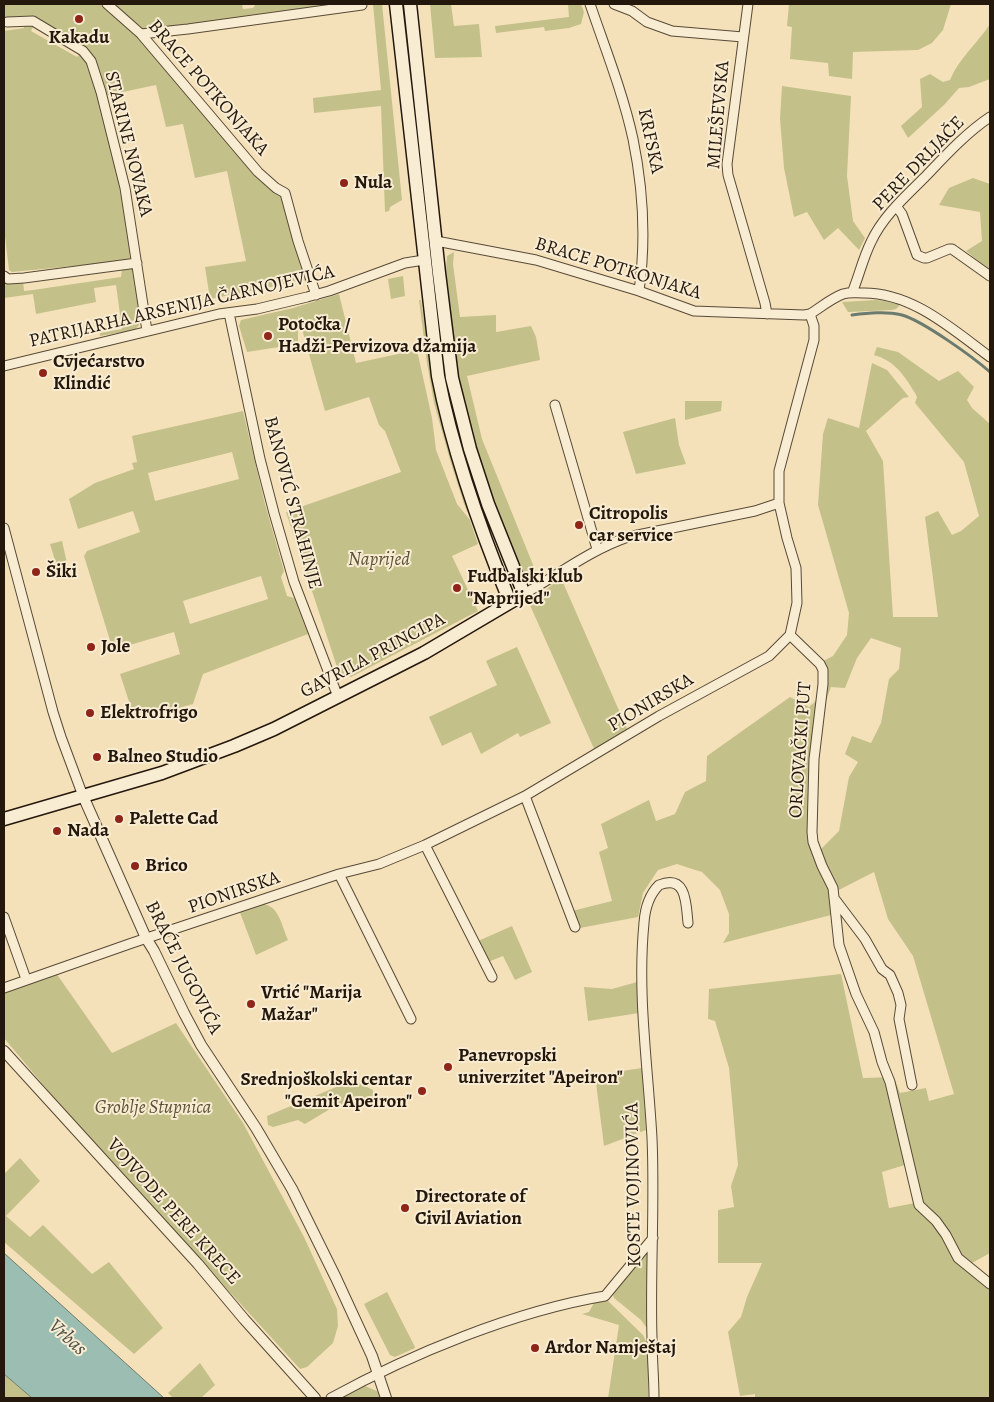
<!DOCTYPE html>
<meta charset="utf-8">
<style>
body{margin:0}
#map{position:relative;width:994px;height:1402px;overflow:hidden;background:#f5e1b9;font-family:Alegreya,serif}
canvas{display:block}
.frame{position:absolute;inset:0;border:5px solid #24170c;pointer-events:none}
</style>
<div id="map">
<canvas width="994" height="1402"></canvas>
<div class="frame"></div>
</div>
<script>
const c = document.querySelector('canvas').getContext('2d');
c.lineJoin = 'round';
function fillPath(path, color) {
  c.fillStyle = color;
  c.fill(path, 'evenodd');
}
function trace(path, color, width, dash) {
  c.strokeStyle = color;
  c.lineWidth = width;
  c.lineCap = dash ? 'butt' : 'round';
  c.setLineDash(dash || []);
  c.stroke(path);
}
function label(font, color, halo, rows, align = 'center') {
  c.font = font + ' Alegreya,serif';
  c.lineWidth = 4;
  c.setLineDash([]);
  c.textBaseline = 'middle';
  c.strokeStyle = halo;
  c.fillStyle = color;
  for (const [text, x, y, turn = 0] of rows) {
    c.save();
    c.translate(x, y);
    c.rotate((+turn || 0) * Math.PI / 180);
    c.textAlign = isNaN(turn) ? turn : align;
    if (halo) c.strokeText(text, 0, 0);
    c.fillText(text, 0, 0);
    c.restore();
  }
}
fillPath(new Path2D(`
 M4 4H102L113 11 139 35 283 196 306 280 210 299 205 267 246 261 227 171 195 178 183 124 166 127 156 85 104 96 94 63 32 18 4 20Z
 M111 4H242L243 9 253 8 256 4H345L142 32Z
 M373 4H382L402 200 390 207 389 211 385 212 381 106 314 113 313 98 381 90Z
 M430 4H451L454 26 479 24 482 57 435 58Z
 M568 4H581L584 12 581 24 569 28 545 31 544 27 496 33 495 26 569 17Z
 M789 4H951L943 30 932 43 918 50 853 52 852 79 829 76 828 63 790 59 792 27 787 26Z
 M24 21 35 23 31 31 77 57 81 51 87 57 112 141 135 260 12 272 9 270 4 228V31L24 28Z
 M990 24V79L969 87 959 88 944 105 908 138 901 126 922 107 920 79 930 74 943 82 950 80C959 58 977 44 990 24Z
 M782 86 851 96 847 176 853 221 865 238 859 250 838 228 824 240 807 212 794 217 784 168 780 119Z
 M973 178 990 184V271L966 251 982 241 980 212 939 205 949 188Z
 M454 252 453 264 460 317 496 315V332L531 326 536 337 540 360 467 376 482 439 538 577C528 578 523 574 520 566L518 567C494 501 468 434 457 365 451 334 450 301 446 270L447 256Z
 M131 268 133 269 140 318 139 325 135 330 100 336V333L122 329 116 285 94 288 96 302 36 314 33 294 4 298V282L23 279 24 291 33 290 121 277 122 269Z
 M403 276 405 296 391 299 388 279Z
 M339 294 356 363 417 350 432 418 436 450 457 504 470 520 478 544 452 556 478 611 351 677 339 673 286 512 401 472 385 431 379 425 369 397 325 411 298 315V344L292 345 247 352 239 326 241 320 293 308Z
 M419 300H421L433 382 472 517 467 511 464 504 450 460 434 403 427 363Z
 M876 300 899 303V306L896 309 892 310 848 312 842 302Z
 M877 347 898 352 939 381 958 371 974 387 967 400 972 408 990 424V1253L972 1263 961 1255 959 1264 990 1289V1398H755V1394L740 1396 728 1332 741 1317 747 1297 762 1263H718V1210L734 1207 731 1186 738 1165 729 1068 715 1021 708 1019 709 989 841 974 863 1078 894 1077 900 1093 926 1088 929 1101 954 1094 913 956 888 919 874 872 829 895 831 915 723 943 729 933V914L720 890 702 872 689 868 677 864 658 870 643 893 638 917 580 928 572 911 612 901 599 852 608 848 601 824 649 800 656 821 675 814 685 792 706 781 707 756 790 697 809 707 826 692 823 661 833 656 847 635 849 613 818 505 823 434 828 418 859 428 872 363 887 370 909 397 903 398 866 431 883 461 893 617H938L925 517 938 511 952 535 961 531 979 516 964 462 915 403 917 397 915 393C904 375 895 361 874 355ZM871 638 901 648 899 669 889 679 881 723 871 743 852 736 845 754 858 762 849 777 839 831 821 849 811 850C801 806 815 728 831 687L845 688 857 658ZM908 1164 915 1203 889 1208 882 1172Z
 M685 401H722L721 411 685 420Z
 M243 411 265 504 284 571 281 577 287 596 294 598 308 634 203 674 193 704 135 720 120 674 180 654 174 632 113 650 84 556 87 551 140 532 133 511 78 529 69 499 95 483 134 469 132 463 137 462 132 436ZM232 452 239 479 155 501 148 473ZM261 576 268 599 190 624 183 601Z
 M675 418 679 445 686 464 636 474 623 432Z
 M62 541 67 563 57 567 50 544Z
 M561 578 628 731 595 751 529 603Z
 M517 647 551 723 520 737 518 733 481 754 471 732 442 746 429 717 497 685 486 661Z
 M265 902 266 905C279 907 283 929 288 940L256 955 239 910Z
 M512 926 532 972 515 980 503 956 488 962 478 941Z
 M56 973 112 1053 176 1023 243 1123 304 1237 337 1309 338 1326 333 1343 307 1367 300 1369 70 1117 4 1038V992Z
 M637 982 639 1013 588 1021 584 987 612 989Z
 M642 1068 646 1130 604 1146 595 1075Z
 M353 1080 373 1090V1096L353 1106H335L305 1124 298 1120 273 1127 268 1125 267 1116Z
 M20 1158 40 1181 6 1216 30 1237 43 1225 92 1274 109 1262 163 1328 134 1354 4 1242V1174Z
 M649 1254V1327H646L641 1320 614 1298 613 1295 643 1255Z
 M387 1292 415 1347V1348L395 1357 390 1355 364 1304Z
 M606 1299 643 1335 648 1345V1398H608L619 1325 582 1314 589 1312 595 1301Z
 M200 1363 215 1385 201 1398H173L168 1393Z
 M4 1374 32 1398H4Z
 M365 1386 377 1391 381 1398H341Z`), '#c4c08a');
const water = new Path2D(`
 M4 1253 164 1398H32L4 1374Z`);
fillPath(water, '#9cbdb1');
trace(water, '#6c7b6f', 1);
trace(new Path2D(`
 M852 315C868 313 886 311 902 315 923 321 973 357 990 372`), '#6c7b6f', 3);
const minor = new Path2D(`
 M107 4 141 34 258 172 276 188 285 193 298 241 316 295
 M590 4C605 48 623 93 633 139 643 188 646 241 639 291
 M614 4 632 11 647 22 672 31 743 37
 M748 4 727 164 728 175 765 303 767 314
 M7 22 33 21 83 51 91 61 101 92 125 188 147 331
 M141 34 188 29 362 5
 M896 206 902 214 917 255 924 258H927L949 249H952L990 276
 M436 241 536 260 639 291 694 311 804 315 810 314C821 307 832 298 843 294 850 292 856 293 862 293 912 292 952 329 990 357
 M4 276 8 279 24 278 137 263
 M852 293C859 276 863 258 871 242 883 216 906 196 925 177 945 156 966 133 990 117
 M229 313 260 459 274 513 294 582 338 697
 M4 366 219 314 257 309 307 297 329 291 405 263 424 260
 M555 405 597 549
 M4 528 53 712 61 737 83 796
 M524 594C558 575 590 550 628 537L755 511 779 503
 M790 635 820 664 823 670V684L814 759 812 832 813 842 822 866 833 888 839 945 856 994 874 1032 882 1062 890 1082 919 1205 936 1221 946 1235 958 1258 990 1284
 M525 796 575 927
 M425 845 492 977
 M339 874 411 1019
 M834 898 865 939 882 969 890 975 898 993 901 1005 899 1019 912 1085
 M4 917 26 979
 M4 988 132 943 339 874 379 864 425 845 525 796 659 716 769 656 790 635 797 603 796 568 787 538 779 503V471L814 340V326L810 314
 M331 1398C411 1354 515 1311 605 1296L653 1238
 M654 1398C654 1378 652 1358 652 1338 650 1271 655 1204 652 1138 648 1066 637 994 644 923 645 908 649 895 659 885 687 874 686 904 688 923`);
const tertiary = new Path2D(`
 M83 796 146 938 154 951 184 1013 201 1045 256 1128 292 1189 336 1278 372 1356 386 1398
 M4 1051 198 1264 244 1319 315 1398`);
const secondary = new Path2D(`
 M396 4 438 376C453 453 480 529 510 602
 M4 819 162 773 234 746 274 729 424 653 524 594 488 504 470 449 452 378 439 273 410 4`);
trace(minor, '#584a37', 11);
trace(tertiary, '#584a37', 12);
trace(secondary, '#24170c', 15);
trace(minor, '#f8ecd2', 9);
trace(tertiary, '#f8ecd2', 10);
trace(secondary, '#f8ecd2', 12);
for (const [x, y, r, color] of [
 [79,19,5,"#8f2418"],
 [344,183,5,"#8f2418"],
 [268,336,5,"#8f2418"],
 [43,373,5,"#8f2418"],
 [579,525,5,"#8f2418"],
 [36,572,5,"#8f2418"],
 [457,588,5,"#8f2418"],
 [91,647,5,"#8f2418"],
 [90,713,5,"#8f2418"],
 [97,757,5,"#8f2418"],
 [119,819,5,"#8f2418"],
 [57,831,5,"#8f2418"],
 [135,866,5,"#8f2418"],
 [251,1004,5,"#8f2418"],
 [448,1067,5,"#8f2418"],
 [422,1091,5,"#8f2418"],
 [405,1208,5,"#8f2418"],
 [535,1348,5,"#8f2418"]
]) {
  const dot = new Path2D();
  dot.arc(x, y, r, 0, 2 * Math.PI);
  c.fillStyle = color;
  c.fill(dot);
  trace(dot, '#f8ecd2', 2);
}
label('bold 19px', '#24170c', '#f8ecd2', [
 ["Kakadu",79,38,"center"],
 ["Nula",354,183],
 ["Potočka /",278,325],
 ["Hadži-Pervizova džamija",278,347],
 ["Cvjećarstvo",53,362],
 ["Klindić",53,384],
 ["Citropolis",589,514],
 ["car service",589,536],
 ["Šiki",46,572],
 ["Fudbalski klub",467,577],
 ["\"Naprijed\"",467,599],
 ["Jole",101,647],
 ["Elektrofrigo",100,713],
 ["Balneo Studio",107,757],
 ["Palette Cad",129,819],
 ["Nada",67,831],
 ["Brico",145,866],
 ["Vrtić \"Marija",261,993],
 ["Mažar\"",261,1015],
 ["Panevropski",458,1056],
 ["univerzitet \"Apeiron\"",458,1078],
 ["Srednjoškolski centar",412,1080,"right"],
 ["\"Gemit Apeiron\"",412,1102,"right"],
 ["Directorate of",415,1197],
 ["Civil Aviation",415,1219],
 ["Ardor Namještaj",545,1348]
], 'left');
label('19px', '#24170c', '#f8ecd2', [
 ["BRACE POTKONJAKA",208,88,49],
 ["MILEŠEVSKA",719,115,-85],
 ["KRFSKA",650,141,78],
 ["STARINE NOVAKA",128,144,76],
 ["PERE DRLJAČE",919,164,-46],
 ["BRACE POTKONJAKA",618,269,17],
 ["PATRIJARHA ARSENIJA ČARNOJEVIĆA",182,307,-13],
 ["BANOVIĆ STRAHINJE",292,503,75],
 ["GAVRILA PRINCIPA",373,656,-28],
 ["PIONIRSKA",651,703,-31],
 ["ORLOVAČKI PUT",801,750,-86],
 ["PIONIRSKA",234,893,-19],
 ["BRAĆE JUGOVIĆA",183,968,63],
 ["KOSTE VOJINOVIĆA",634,1185,-91],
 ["VOJVODE PERE KRECE",173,1212,48]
]);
label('italic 19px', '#5c5238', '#f8ecd2', [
 ["Naprijed",379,560],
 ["Groblje Stupnica",153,1108]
]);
label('italic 20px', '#4e5146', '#f8ecd2', [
 ["Vrbas",67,1338,42]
]);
</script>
